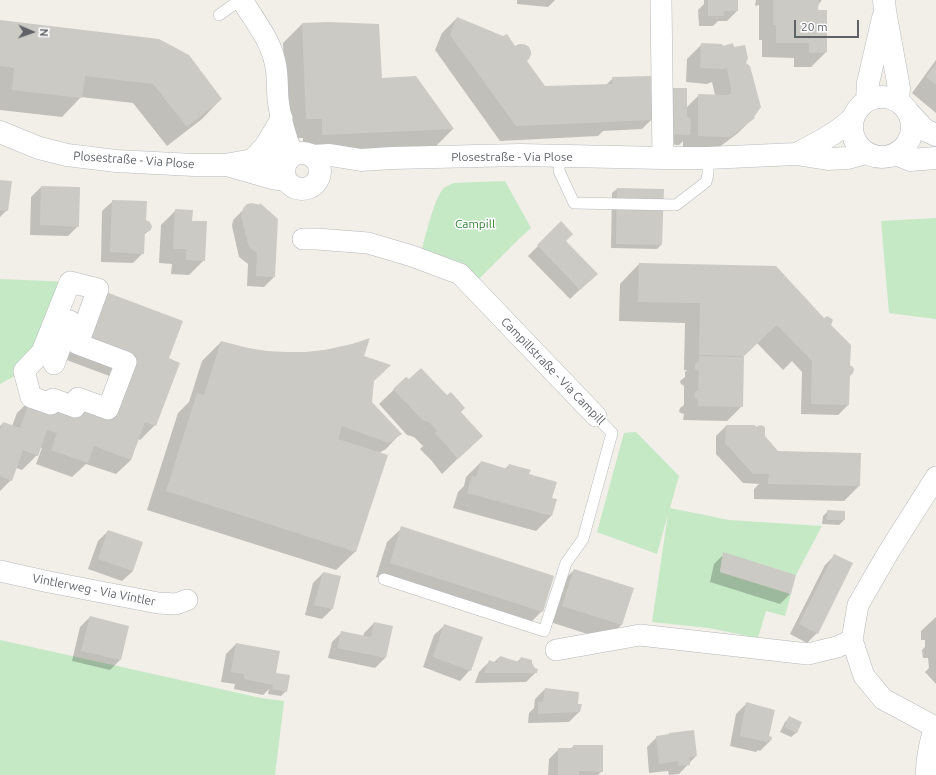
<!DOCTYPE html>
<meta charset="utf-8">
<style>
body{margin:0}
#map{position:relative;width:936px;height:775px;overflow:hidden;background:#f1efe8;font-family:Ubuntu,sans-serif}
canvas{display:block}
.north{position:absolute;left:12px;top:12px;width:40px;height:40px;-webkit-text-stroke:3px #fff;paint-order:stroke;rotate:92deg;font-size:11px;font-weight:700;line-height:16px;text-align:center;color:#5f6368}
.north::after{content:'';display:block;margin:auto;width:14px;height:18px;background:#5f6368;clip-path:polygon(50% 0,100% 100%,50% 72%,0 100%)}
.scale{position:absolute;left:794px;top:20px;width:65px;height:18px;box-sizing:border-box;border:2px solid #5f6368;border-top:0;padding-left:5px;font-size:12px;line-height:14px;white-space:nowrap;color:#5f6368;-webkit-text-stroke:3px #fff;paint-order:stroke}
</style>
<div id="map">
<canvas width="936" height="775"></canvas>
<div class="north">N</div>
<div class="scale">20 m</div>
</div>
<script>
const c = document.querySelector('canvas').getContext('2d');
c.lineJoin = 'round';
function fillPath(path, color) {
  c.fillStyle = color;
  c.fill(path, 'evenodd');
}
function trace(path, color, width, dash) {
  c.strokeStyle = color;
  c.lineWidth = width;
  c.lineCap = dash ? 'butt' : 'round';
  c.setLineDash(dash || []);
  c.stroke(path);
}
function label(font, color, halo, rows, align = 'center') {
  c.font = font + ' Ubuntu,sans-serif';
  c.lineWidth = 3;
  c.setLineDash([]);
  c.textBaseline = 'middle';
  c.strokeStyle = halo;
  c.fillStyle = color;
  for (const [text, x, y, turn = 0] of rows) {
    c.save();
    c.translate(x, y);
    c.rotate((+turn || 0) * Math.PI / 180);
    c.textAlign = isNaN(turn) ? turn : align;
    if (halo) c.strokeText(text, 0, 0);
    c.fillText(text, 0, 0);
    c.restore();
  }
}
fillPath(new Path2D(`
 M505 181 531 228 520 238 478 280 467 270 465 264 422 249C425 237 435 197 443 189 446 186 450 185 454 183Z
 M936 218V319L889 313 881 221Z
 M0 279 70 282 24 371 0 384Z
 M636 432 679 476 670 508 729 520 822 526 796 575 723 553 720 572 791 594 785 616 766 611 758 638 709 628 652 622 668 514 657 554 597 532 624 433Z
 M0 640 261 698 284 701 275 775H0Z`), '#c5e8c5');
fillPath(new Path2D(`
 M517 0H555L548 7 517 4Z
 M704 0H737V11L727 21H718L713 26H699L698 10 704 4Z
 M756 0H822L818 5 817 11 826 52 811 67H794V58L762 57V40H759V5L755 6Z
 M457 18 515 47 544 87 606 85 613 78 652 119 642 129 603 131 598 136 500 141 435 50 442 33Z
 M0 21 221 99 202 119 167 146 133 103 81 97 62 117 0 110Z
 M302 24 381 79 453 129 434 148 303 154V138H287L283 43Z
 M702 44 733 49 753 118 738 133 714 151 683 150V141L679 145 662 144 686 108 699 95H715L712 82 707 84 686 82 687 59Z
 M936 60V113L912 93Z
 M0 181 7 210 0 217Z
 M41 187 78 226 68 236 30 235 31 197Z
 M617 189 661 245 657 249 611 248 612 193Z
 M113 201 145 221 149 230 144 235 143 253 133 263 101 262 102 211Z
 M260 204 277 219 274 277 264 287 247 286 248 264 239 257 232 226 233 220 248 205 258 206Z
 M176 210 191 222 204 260 189 275 171 274 172 264 159 263 161 225Z
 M561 223 565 241 596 274 570 299 528 256Z
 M639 264 775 267 830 326 849 376 848 405 838 415 801 414 802 372 792 361 783 370 757 343 743 357 742 406 727 421 683 420 684 414 681 413 679 412 680 408 684 405V386L681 384 680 381 685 377V372L687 370H684L685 323 619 321 620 284Z
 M83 305 168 359 155 425 140 440 138 439 131 460 116 474 86 464 72 477 36 464 42 448 40 447 37 455 22 470 16 468 11 480 0 491V426L3 423 12 426 17 413 32 398 100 407 112 377 64 359Z
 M221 342 230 345 267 352 363 357 370 402 400 434 386 449 379 453 356 551 336 570 147 510 178 413 189 402 202 361Z
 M406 378 460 412 481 436 442 474 431 460 420 449 423 446 414 437 407 435 379 404Z
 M726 426 764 437 778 452 859 486 844 501 754 499V489L759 484 743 483 716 454V436Z
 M481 462 505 469 509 465 528 475 551 499 555 500 551 516 536 531 453 508 458 492 464 486 466 477Z
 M828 511 844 520 839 525 822 524 823 516Z
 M402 528 542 611 527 626 376 577 387 542Z
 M108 531 133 571 122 581 88 569 98 541Z
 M724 554 790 594 780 604 710 582 714 564Z
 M835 555 817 633 807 643 790 634 825 565Z
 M574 570 633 589 621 625 606 640 547 621 559 585Z
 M323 573 332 609 322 619 305 615 313 583Z
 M90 617 120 660 110 670 72 661 80 627Z
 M936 617V684L925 672 929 668 928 658H923L922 650 925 647V640H921V631Z
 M374 623 385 658 375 668 328 658 332 642 342 632 363 637 364 633Z
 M445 625 470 670 460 681 423 667 434 635Z
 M236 644 275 676 286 691 281 696 268 694 269 689 263 695 234 689 235 684 221 682 226 654Z
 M500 657 517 662 521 658 536 672 526 682 475 683 479 672 489 662 493 663Z
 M545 689 577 704 579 712 569 722 528 723 529 713 534 708 535 699Z
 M746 704 770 741 760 751 758 750 756 752 730 746 736 714Z
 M790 717 801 723 796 733 791 737 780 732 785 722Z
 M657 737 696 756 679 774 669 775 668 771 649 773 647 747Z
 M574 746 602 771 598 775H548L549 759 559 749H570Z`), '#0003');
fillPath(new Path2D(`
 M708 0H738V11H724V16H708Z
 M773 0H819L818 10H827V52L809 53V43H776V25H773Z
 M457 17 503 36 507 34 515 46 519 44H523L526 45 529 47 531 51V54L529 59 527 61 545 86 613 84 612 77 651 76 653 120 516 126 450 35Z
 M0 20 159 39 189 55 222 99 187 127 153 84 85 76 82 98 12 90 14 68 0 66Z
 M329 22 379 24 382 78 416 76 454 129 322 135V119H306L302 23Z
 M701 43 722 44 723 46 733 43 734 47 745 45 748 58 746 63 750 66 761 107 754 117 755 118 730 137 698 136V94L728 95 731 93V87L727 68 723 69 700 68Z
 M936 64V85L926 77Z
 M672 88H687V117L691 118 690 135 672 134Z
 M0 180 12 181 8 211 0 210Z
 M41 186 80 187 79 227 40 225Z
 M617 188 664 189 662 245 616 244Z
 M112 200 147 201 146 220 150 222 152 227 150 231 145 232 144 254 110 252Z
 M252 203 260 205V203L278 219 275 277 256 276 257 253 249 247 241 216 242 211 244 207 247 204Z
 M175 209 193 210 192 221H207L205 261 186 260V249H173Z
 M561 221 573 234 566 241 598 274 580 290 537 245Z
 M639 263 776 266 824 318 827 316 831 318 833 320 831 325 851 345 850 366H852L854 369 853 373 850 376 849 405 811 404 812 361 777 325 744 356 699 355 700 303 638 302Z
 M98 289 183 321 169 358 180 363 156 426 145 422 131 460 94 446 88 463 51 450 57 433 47 430 38 456 23 450 12 481 0 476V430L3 422 20 428 31 397 108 409 126 362 78 344Z
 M370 338 364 356 391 365 374 381 372 402 402 434 389 443 342 426 338 439 388 455 356 552 166 491 197 393 204 395 221 341 248 348 267 351 286 352H305L324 350 352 344Z
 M699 356 744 357 743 407 698 406V400L695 398 694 395 696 391H698L699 371 696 370 695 368V364L699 362Z
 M421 368 447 395 451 392 465 408 461 412 483 436 458 459 446 445 435 433 437 431 429 422 422 420 393 389 406 377 409 379Z
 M726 425H755L756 427 760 425 764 426 765 428V436L778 451 861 453 860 486 768 484 769 474H753L725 443Z
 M481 461 508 469 509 464 531 470 529 474 557 482 552 498 557 499 552 516 467 493 472 476 476 477Z
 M827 510 845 511V520H827Z
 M401 526 554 576 543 612 390 563Z
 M108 530 143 542 133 571 98 559Z
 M723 552 796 575 791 594 720 572Z
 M834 554 853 563 818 634 799 624Z
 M574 569 634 588 622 625 562 606Z
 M323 572 341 576 333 609 314 605Z
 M90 616 129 626 121 660 81 651Z
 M374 622 393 626 386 658 337 648 341 631 371 637Z
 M444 624 483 637 471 671 433 657Z
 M236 643 280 651 276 673 290 675 287 692 272 689 273 685 244 679V674L231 672Z
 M500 656 519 662 521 657 532 660V663L535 668 538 669 537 673H484L489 660 497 663Z
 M545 688 579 692 578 704H582L580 712 538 714V702H543Z
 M746 702 775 710 769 736 772 737 771 741 768 740 767 742 740 736Z
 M789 716 802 722 797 733 784 727Z
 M694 730 697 756 689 757 690 765 678 766V761L659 764 656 736 669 734V733Z
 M573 745H603V772L579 771V775H558V748H574Z`), '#cccac5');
const lane = new Path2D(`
 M219 15 240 0
 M560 156 559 171 574 203 676 205 706 182 708 174V158
 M384 579 544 631 566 563 583 539 612 433 596 416`);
const street = new Path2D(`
 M242 0C254 20 270 39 275 62 278 74 277 87 278 99 280 118 286 138 293 156
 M661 0 663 158
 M252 160 265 146 282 118
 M303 239H317L368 243 412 256 460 274 596 416
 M70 282 98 289 78 344 126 362 108 409 78 398 75 407 53 399 51 404 31 397 24 371 42 352Z
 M54 364 70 321
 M0 571 49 582 158 603 176 604 187 600
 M556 650 640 635 808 654 837 647 852 640
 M926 775C927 758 929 743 935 727L883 699 864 676 852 640 858 605 888 553 936 477`);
const secondary = new Path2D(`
 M884 0 885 11 899 88 898 101
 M852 127a30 30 0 1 1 60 0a30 30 0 1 1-60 0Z
 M867 100 868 83 883 18
 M909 113 925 130 936 135
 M0 132 39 148 67 155 116 161 194 165H225L275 156 290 158
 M284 171a18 18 0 1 1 36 0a18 18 0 1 1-36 0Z
 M796 154C816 144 836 134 853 118
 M896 154 910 160 936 158
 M312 156 330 155 361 160 392 158 520 155 663 158H708L796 154 828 159 848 158 866 153
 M230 166 272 178 286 180`);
trace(lane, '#b5b8bc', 12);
trace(street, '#b5b8bc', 22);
trace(secondary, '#b6babf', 23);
trace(lane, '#fff', 11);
trace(street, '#fff', 21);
trace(secondary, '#fff', 22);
label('12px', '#5f6368', '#fff', [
 ["Plosestraße - Via Plose",512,157],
 ["Plosestraße - Via Plose",134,160,4],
 ["Campillstraße - Via Campill",553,371,46],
 ["Vintlerweg - Via Vintler",94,590,11]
]);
label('12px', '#348238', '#fff', [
 ["Campill",475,224]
]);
</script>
